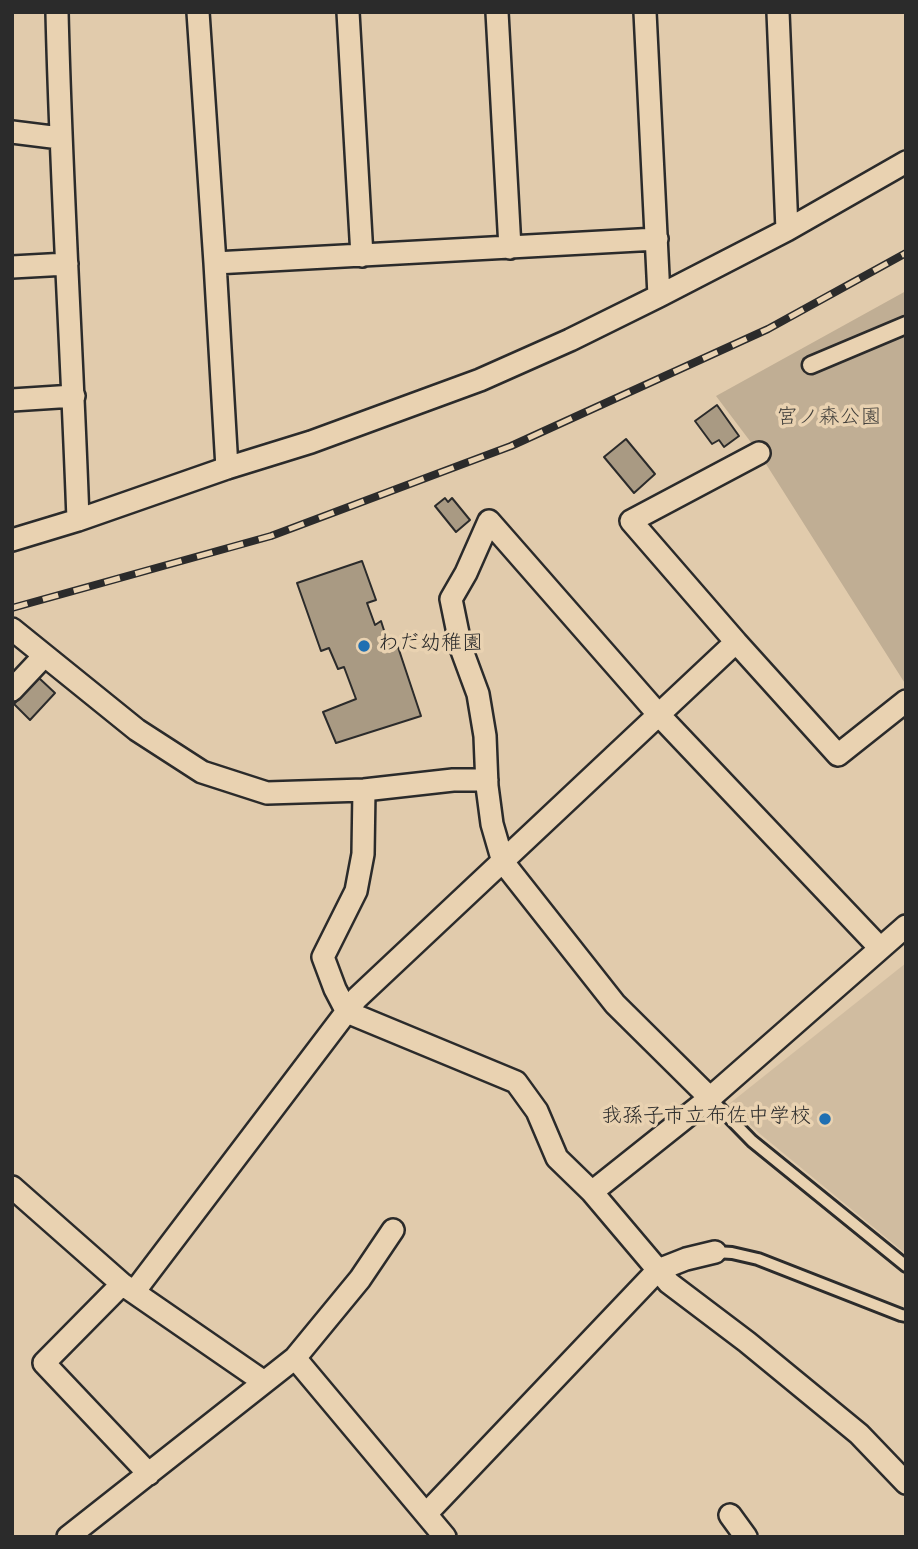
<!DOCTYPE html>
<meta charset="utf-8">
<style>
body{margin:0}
#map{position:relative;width:918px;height:1549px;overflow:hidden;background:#e1cbac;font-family:"Gochi Hand",sans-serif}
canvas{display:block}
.frame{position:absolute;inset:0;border:14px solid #2b2b2b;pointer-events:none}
</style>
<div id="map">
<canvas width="918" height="1549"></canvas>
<div class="frame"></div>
</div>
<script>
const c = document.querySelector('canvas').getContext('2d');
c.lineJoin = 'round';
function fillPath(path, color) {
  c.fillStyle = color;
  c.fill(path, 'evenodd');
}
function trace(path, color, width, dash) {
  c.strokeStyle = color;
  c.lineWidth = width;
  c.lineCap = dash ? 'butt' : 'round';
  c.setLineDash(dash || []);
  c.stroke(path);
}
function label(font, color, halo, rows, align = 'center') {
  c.font = font + ' "Gochi Hand","Klee One",sans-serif';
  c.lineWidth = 7;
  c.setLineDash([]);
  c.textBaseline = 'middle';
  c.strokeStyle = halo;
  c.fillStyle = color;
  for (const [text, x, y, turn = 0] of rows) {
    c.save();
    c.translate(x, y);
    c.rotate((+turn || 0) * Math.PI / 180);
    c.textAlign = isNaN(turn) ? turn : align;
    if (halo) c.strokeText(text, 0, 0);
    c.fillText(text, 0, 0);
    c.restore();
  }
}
fillPath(new Path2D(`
 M906 963V1254L760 1134 729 1104Z`), '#d0bca0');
fillPath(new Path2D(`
 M906 291V685L759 453 716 396Z`), '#c0ae94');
const building = new Path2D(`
 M717 405 739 436 724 447 719 440 712 444 695 421Z
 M626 439 655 474 634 493 604 457Z
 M445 498 448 502 452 498 470 520 456 532 435 506Z
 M362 561 376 600 367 603 375 625 381 621 389 646 397 644 421 716 336 743 323 712 356 699 344 667 338 669 329 648 321 651 297 583Z
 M39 678 55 693 30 720 14 704Z`);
fillPath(building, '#a99a83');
trace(building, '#2b2b2b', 2);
const service = new Path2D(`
 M710 1098 752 1141 906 1266
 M715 1252 732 1253 758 1259 901 1315 906 1316`);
const pedestrian = new Path2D(`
 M811 365 906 325`);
const minor = new Path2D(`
 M57 12C61 182 72 350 78 520
 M198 12 215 263 227 468
 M348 12 362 256
 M497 12 510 248
 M645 12 659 296
 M778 12 787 230
 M12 132 60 138
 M215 263 657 239
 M12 267 67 264
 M12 400 74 396
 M12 540 78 520 227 468 311 442 480 380 570 340 659 296 787 230 906 162
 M12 629 137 730 202 772 267 793 364 790 453 780H487
 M736 642 631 521 759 453
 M12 690 44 656
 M364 790 363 854 356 891 323 957 335 989 347 1012 516 1082 537 1111 557 1158 592 1192
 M906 926 710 1098 592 1192 669 1283 747 1342 859 1434 906 1483
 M710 1098 615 1004 503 862 492 824 487 786 485 736 478 694 461 648 451 599 466 573 489 521 659 715 880 948
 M12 1187 122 1284 264 1382
 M122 1284 44 1363 149 1474
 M134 1292 357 998 736 642 838 755 906 701
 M295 1358 445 1537
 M426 1514 658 1270 686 1259 715 1252
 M730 1515 746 1537
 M68 1537 295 1358 360 1279 393 1230`);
trace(service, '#2b2b2b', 16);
trace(pedestrian, '#2b2b2b', 21);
trace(minor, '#2b2b2b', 26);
trace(service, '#e9d2b1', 10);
trace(pedestrian, '#e9d2b1', 16);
trace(minor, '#e9d2b1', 21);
const rail = new Path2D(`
 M12 608 271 536 511 446 768 329 906 253`);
trace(rail, '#2b2b2b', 8);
trace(rail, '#e9d2b1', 5, [16]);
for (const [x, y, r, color] of [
 [364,646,7,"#1f6fb2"],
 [825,1119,7,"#1f6fb2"]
]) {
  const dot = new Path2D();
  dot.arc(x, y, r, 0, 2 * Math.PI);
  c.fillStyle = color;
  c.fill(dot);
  trace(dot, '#e9d2b1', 2.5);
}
label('21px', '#413f3b', '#e9d2b1', [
 ["宮ノ森公園",829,420]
]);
label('21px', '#2b2b2b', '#e9d2b1', [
 ["わだ幼稚園",378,646],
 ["我孫子市立布佐中学校",811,1119,"right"]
], 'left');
</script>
